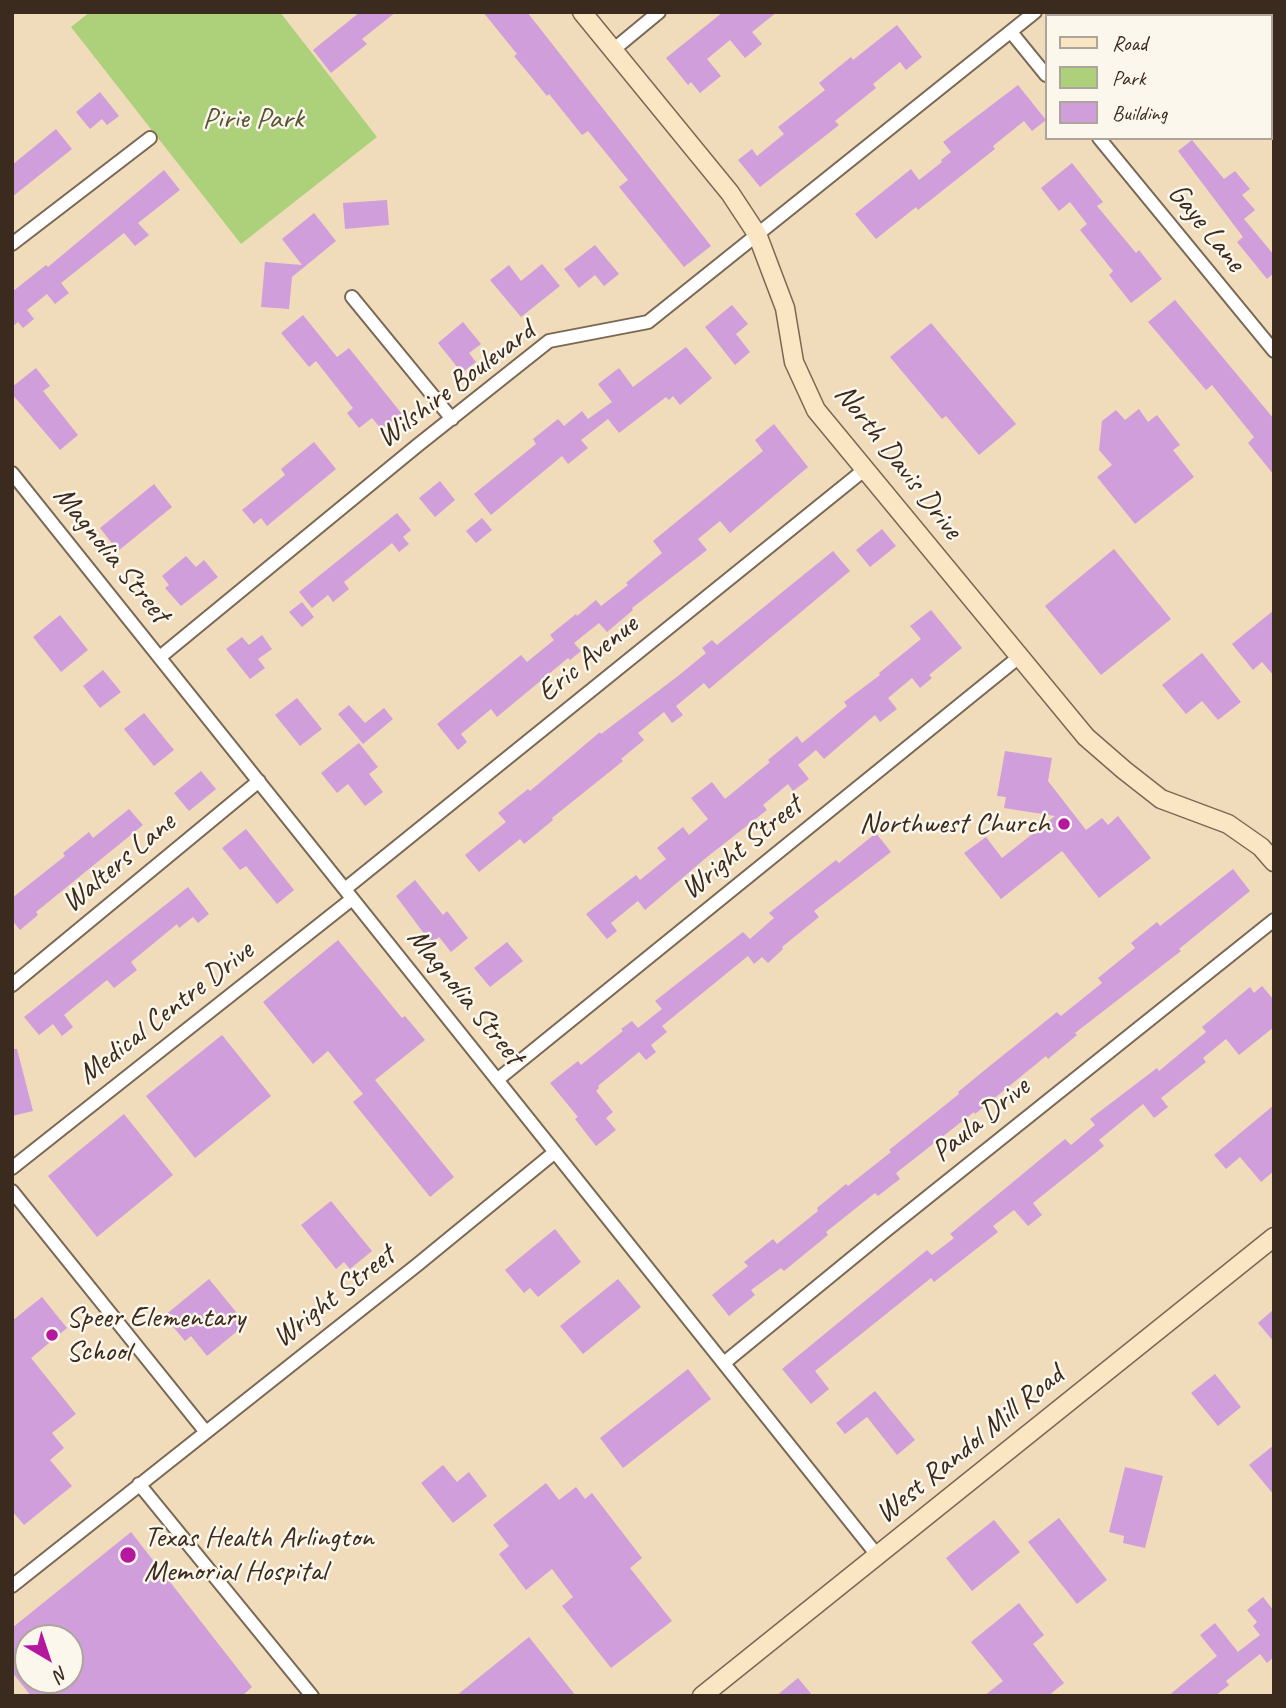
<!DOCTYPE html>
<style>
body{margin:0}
#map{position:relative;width:1286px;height:1708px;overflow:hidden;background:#f0dcbb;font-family:Caveat,sans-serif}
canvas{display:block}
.frame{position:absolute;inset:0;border:14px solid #3b2a1e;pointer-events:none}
.legend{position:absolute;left:1045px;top:14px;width:228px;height:126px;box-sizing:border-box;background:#fbf7ec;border:2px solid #aea59a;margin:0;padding:9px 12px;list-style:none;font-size:21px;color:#3b2a1e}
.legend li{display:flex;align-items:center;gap:14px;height:35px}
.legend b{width:35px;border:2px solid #aea59a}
.north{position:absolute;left:14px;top:1624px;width:70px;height:70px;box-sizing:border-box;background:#fbf7ec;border:2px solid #aea59a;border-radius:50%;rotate:141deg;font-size:19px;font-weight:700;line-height:28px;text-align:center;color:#3b2a1e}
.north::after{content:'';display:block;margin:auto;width:24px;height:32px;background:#b5179e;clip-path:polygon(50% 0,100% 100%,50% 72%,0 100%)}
</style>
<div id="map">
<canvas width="1286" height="1708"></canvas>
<div class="frame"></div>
<ul class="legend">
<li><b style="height:9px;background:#fbe6c3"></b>Road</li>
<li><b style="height:19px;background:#add17b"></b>Park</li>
<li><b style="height:19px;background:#cf9edb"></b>Building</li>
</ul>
<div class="north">N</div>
</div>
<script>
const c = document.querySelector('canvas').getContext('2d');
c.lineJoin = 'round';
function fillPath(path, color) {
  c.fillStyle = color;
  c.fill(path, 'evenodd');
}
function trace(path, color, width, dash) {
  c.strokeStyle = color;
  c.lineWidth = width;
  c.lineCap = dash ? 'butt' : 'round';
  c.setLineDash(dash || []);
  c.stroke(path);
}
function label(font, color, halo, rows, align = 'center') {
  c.font = font + ' Caveat,sans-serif';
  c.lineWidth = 5;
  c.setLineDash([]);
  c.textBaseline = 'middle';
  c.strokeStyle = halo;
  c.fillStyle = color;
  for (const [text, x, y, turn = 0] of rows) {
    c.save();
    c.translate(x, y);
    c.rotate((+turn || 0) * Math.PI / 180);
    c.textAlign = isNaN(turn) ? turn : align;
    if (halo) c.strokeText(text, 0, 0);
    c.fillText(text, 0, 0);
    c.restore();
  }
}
fillPath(new Path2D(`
 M90 12H280L377 137 241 244 71 27Z`), '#add17b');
fillPath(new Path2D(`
 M360 12H396L362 39 367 44 331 73 313 50Z
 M483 12H527L711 246 684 267 619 187 628 180 588 131 582 135 549 94 547 96 514 56 517 54Z
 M723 12H777L752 32 762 44 745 58 730 40 707 59 721 76 700 93 691 82 688 85 666 58Z
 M897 25 922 57 906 70 900 62 873 84 876 88 835 121 839 125 760 187 738 160 752 149 757 156 784 134 778 127 825 90 819 83 851 57 853 60Z
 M1018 85 1046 120 1032 131 1024 121 993 146 995 149 918 210 916 207 876 239 855 214 911 169 919 180 942 162 941 160 951 152 943 142Z
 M100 92 119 116 107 125 102 119 90 129 76 112Z
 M56 129 72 149 12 197V165Z
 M1192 140 1224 179 1235 171 1250 189 1242 195 1255 210 1244 219 1274 255V273L1267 279 1237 242 1243 237 1178 151Z
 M1072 163 1103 202 1097 206 1136 253 1139 250 1162 279 1131 303 1109 275 1113 271 1080 230 1087 224 1070 202 1059 211 1041 188Z
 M164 170 180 190 138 223 149 235 135 246 124 233 61 283 69 293 55 304 47 294 27 310 34 319 23 328 18 322 12 327V292L46 265 48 267Z
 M387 200 389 225 345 229 343 203Z
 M314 213 336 241 292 277 289 309 261 307 265 262 302 265 282 239Z
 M595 245 619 274 604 286 595 275 579 288 564 269Z
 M542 264 560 286 521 317 490 280 509 265 521 281Z
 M1175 300 1274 419V475L1248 443 1254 437 1212 385 1206 390 1148 322Z
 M732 305 748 324 736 334 750 352 735 365 705 327Z
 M303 315 337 357 349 348 402 414 382 430 372 418 359 428 347 413 353 408 316 361 309 367 281 333Z
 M463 322 481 344 469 353 476 362 462 373 438 343Z
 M931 323 1016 424 979 455 946 416 942 419 890 357Z
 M686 347 712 378 680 405 673 396 669 400 666 397 619 433 608 419 581 440 588 448 568 464 562 456 491 515 474 494 536 444 533 439 558 419 564 426 582 411 588 419 612 402 598 384 619 368 633 387Z
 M36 368 50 386 43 391 78 435 60 450 12 394V387Z
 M1139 409 1148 422 1157 415 1180 445 1173 450 1194 477 1135 524 1097 477 1112 465 1099 450 1102 421 1116 410 1125 420Z
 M774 424 808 467 730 533 720 521 698 539 707 550 632 608 633 610 607 632 599 623 574 643 581 651 570 660 568 658 497 717 491 709 461 734 467 742 458 750 437 724 521 655 527 662 554 640 550 635 576 614 577 616 596 600 601 606 628 585 626 583 662 553 653 541 763 451 755 440Z
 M314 442 336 469 267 526 261 518 254 524 242 510 285 475 281 469Z
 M440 481 455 500 435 517 419 498Z
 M154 484 172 507 118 551 100 528Z
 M397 513 411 530 403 537 409 544 399 552 392 543 344 582 349 589 333 602 328 595 312 608 299 592Z
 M482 518 492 530 476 543 466 531Z
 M882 529 896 546 870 567 856 550Z
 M1114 549 1171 619 1101 675 1045 606Z
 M833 551 850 571 709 689 704 683 676 706 683 715 672 723 664 712 638 733 644 740 621 759 623 761 552 818 553 820 524 844 520 839 479 872 465 855 506 822 498 813 528 789 530 791 600 732 601 734 678 676 706 653 702 648 712 640 717 645Z
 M186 556 196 567 204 560 218 577 181 606 165 588 169 585 162 576Z
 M302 602 314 617 302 627 289 612Z
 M931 610 962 648 929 675 932 678 920 688 912 678 888 698 897 709 880 722 875 715 824 759 816 750 798 765 809 779 793 791 788 784 763 805 767 810 707 857 645 910 638 901 611 923 617 931 607 939 586 914 636 875 640 880 666 859 657 848 683 827 689 835 708 819 691 798 712 782 725 799 770 762 768 760 797 736 802 743 847 706 844 702 880 675 879 673 921 639 910 626Z
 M1274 610V676L1262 662 1253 670 1232 644Z
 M60 615 88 650 61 672 33 637Z
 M262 635 272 649 258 659 265 668 250 679 226 649 242 637 249 645Z
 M1202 653 1241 702 1218 720 1202 701 1186 714 1162 685Z
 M103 670 121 692 100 708 83 686Z
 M297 698 322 729 300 746 275 715Z
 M349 705 365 723 384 708 393 719 363 744 338 714Z
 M144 713 174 750 154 766 124 729Z
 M359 743 378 767 369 774 383 792 365 806 348 784 337 793 321 773Z
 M1005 751 1052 758 1048 781 1086 830 1102 818 1108 825 1118 816 1151 858 1099 898 1062 851 1001 899 964 853 986 837 1002 858 1055 816 1004 808 1006 797 997 796Z
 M201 771 216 789 189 811 174 793Z
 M129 809 143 825 36 912 38 915 20 930 12 920V898L65 856 63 853 89 832 93 838Z
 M246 829 294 890 277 904 246 866 240 870 222 848Z
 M876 833 891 852 814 911 819 917 782 947 783 949 768 963 762 957 754 964 748 956 662 1026 667 1032 651 1045 656 1052 646 1060 639 1052 598 1086 599 1088 596 1091 613 1112 606 1118 616 1130 596 1146 575 1119 578 1117 550 1083 578 1061 581 1065 623 1031 621 1029 632 1021 638 1028 662 1009 655 1001 743 932 750 939 774 918 769 913 836 860 839 863Z
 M1233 869 1250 891 1179 949 1181 951 1075 1033 1077 1035 1048 1059 1046 1056 975 1114 974 1112 896 1173 900 1179 878 1196 875 1193 826 1232 828 1235 784 1271 781 1268 751 1290 755 1295 729 1316 712 1295 748 1266 744 1262 773 1239 777 1244 818 1211 817 1208 846 1184 848 1186 891 1152 889 1150 959 1094 958 1092 986 1069 1057 1012 1061 1016 1102 983 1098 978 1135 948 1131 943 1157 922 1160 926Z
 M415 880 443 915 447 911 468 938 451 952 439 937 431 943 396 896Z
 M188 887 209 914 198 923 193 917 179 928 177 924 131 962 137 970 114 988 107 980 64 1015 73 1027 62 1036 53 1024 39 1035 24 1017Z
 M338 940 402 1018 405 1016 425 1040 375 1080 454 1177 430 1197 353 1102 363 1094 328 1051 313 1064 263 1002Z
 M507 942 523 961 490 987 474 968Z
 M1262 986 1274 1000V1027L1239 1055 1226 1039 1203 1058 1206 1062 1161 1098 1168 1107 1154 1118 1143 1104 1099 1140 1104 1146 1033 1203 1042 1215 1028 1226 1014 1210 993 1226 998 1232 934 1282 931 1278 815 1371 829 1389 811 1404 782 1369 927 1250 932 1255 954 1238 950 1234 1065 1139 1071 1145 1095 1125 1090 1119 1157 1068 1159 1071 1206 1032 1202 1027 1250 987 1254 993Z
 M222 1035 271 1096 195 1158 146 1096Z
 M12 1049H17L33 1111 12 1116Z
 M1274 1105V1171L1261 1182 1240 1157 1226 1169 1214 1155Z
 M124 1114 173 1175 97 1237 48 1176Z
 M331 1201 372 1251 350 1269 344 1262 336 1269 301 1225Z
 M555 1229 581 1262 538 1297 530 1288 524 1293 505 1270Z
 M209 1279 246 1324 207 1356 191 1336 185 1341 164 1316Z
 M618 1279 641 1307 583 1354 560 1326Z
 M42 1297 67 1328 31 1358 76 1414 52 1433 64 1448 50 1460 72 1486 24 1525 12 1511V1321Z
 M1274 1309V1342L1258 1323Z
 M688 1369 711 1399 623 1468 600 1438Z
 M1215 1374 1241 1407 1218 1426 1191 1393Z
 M875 1391 915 1440 897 1455 867 1417 845 1434 836 1423Z
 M1274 1445V1495L1249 1465Z
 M443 1465 457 1482 469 1472 487 1496 453 1523 421 1483Z
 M1125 1467 1163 1476 1145 1548 1123 1543 1124 1536 1109 1532Z
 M546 1483 559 1500 576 1487 585 1499 592 1493 642 1558 630 1568 672 1621 611 1668 562 1606 573 1597 552 1569 526 1590 499 1554 509 1546 493 1525Z
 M1059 1518 1107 1580 1077 1604 1028 1542Z
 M994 1520 1020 1552 972 1591 946 1558Z
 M131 1532 252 1687 242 1696H31L12 1672V1628ZM28 1638H70V1680H28Z
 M1263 1597 1274 1611V1657L1267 1663 1260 1654 1226 1681 1229 1685 1215 1696H1168L1217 1656 1200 1635 1215 1623 1238 1652 1260 1635 1253 1626 1257 1622 1247 1610Z
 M1019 1603 1044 1635 1033 1644 1064 1683 1048 1696H984L1003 1681 971 1642Z
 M529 1637 576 1696H456Z
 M798 1678 813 1696H776Z`), '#cf9edb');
const street = new Path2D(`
 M1011 32 1046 75
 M613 50 659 12
 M1099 138 1274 351
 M12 244 150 138
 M352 297 452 419
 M12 473 877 1555
 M160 657 418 445 549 341 648 322 1035 12
 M345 889 864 470
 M12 985 259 781
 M497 1080 1019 657
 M12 1168 352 899
 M12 1191 205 1431
 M724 1363 884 1232 1274 920
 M139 1484 312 1696
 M12 1586 417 1265 555 1152`);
const secondary = new Path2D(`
 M582 12 730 193 757 234 785 308 794 362 816 410 1086 737 1124 770 1161 799 1228 824 1261 847 1274 862
 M702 1696 1274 1237`);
trace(street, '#7a6855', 16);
trace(secondary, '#7a6855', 21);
trace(street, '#fff', 12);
trace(secondary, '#fbe6c3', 18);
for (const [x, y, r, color] of [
 [1064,824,7,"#b5179e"],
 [52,1335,7,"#b5179e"],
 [128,1555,9,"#b5179e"]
]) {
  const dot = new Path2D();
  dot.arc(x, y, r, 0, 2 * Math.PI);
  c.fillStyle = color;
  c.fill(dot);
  trace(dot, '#fbf7ec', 2.5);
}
label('30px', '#585435', '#fbf7ec', [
 ["Pirie Park",253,119]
]);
label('30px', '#3b2a1e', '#fbf7ec', [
 ["Gaye Lane",1206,228,51],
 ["Wilshire Boulevard",456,385,-37],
 ["North Davis Drive",898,462,52],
 ["Magnolia Street",111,555,51],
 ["Eric Avenue",588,659,-39],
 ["Wright Street",742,848,-39],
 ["Walters Lane",119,863,-40],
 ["Magnolia Street",465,997,51],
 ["Medical Centre Drive",166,1013,-38],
 ["Paula Drive",981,1120,-39],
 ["Wright Street",334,1297,-38],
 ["West Randol Mill Road",970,1445,-39]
]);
label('30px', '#3b2a1e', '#fbf7ec', [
 ["Northwest Church",1050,824,"right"],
 ["Speer Elementary",66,1318],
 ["School",66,1352],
 ["Texas Health Arlington",144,1538],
 ["Memorial Hospital",144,1572]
], 'left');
</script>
